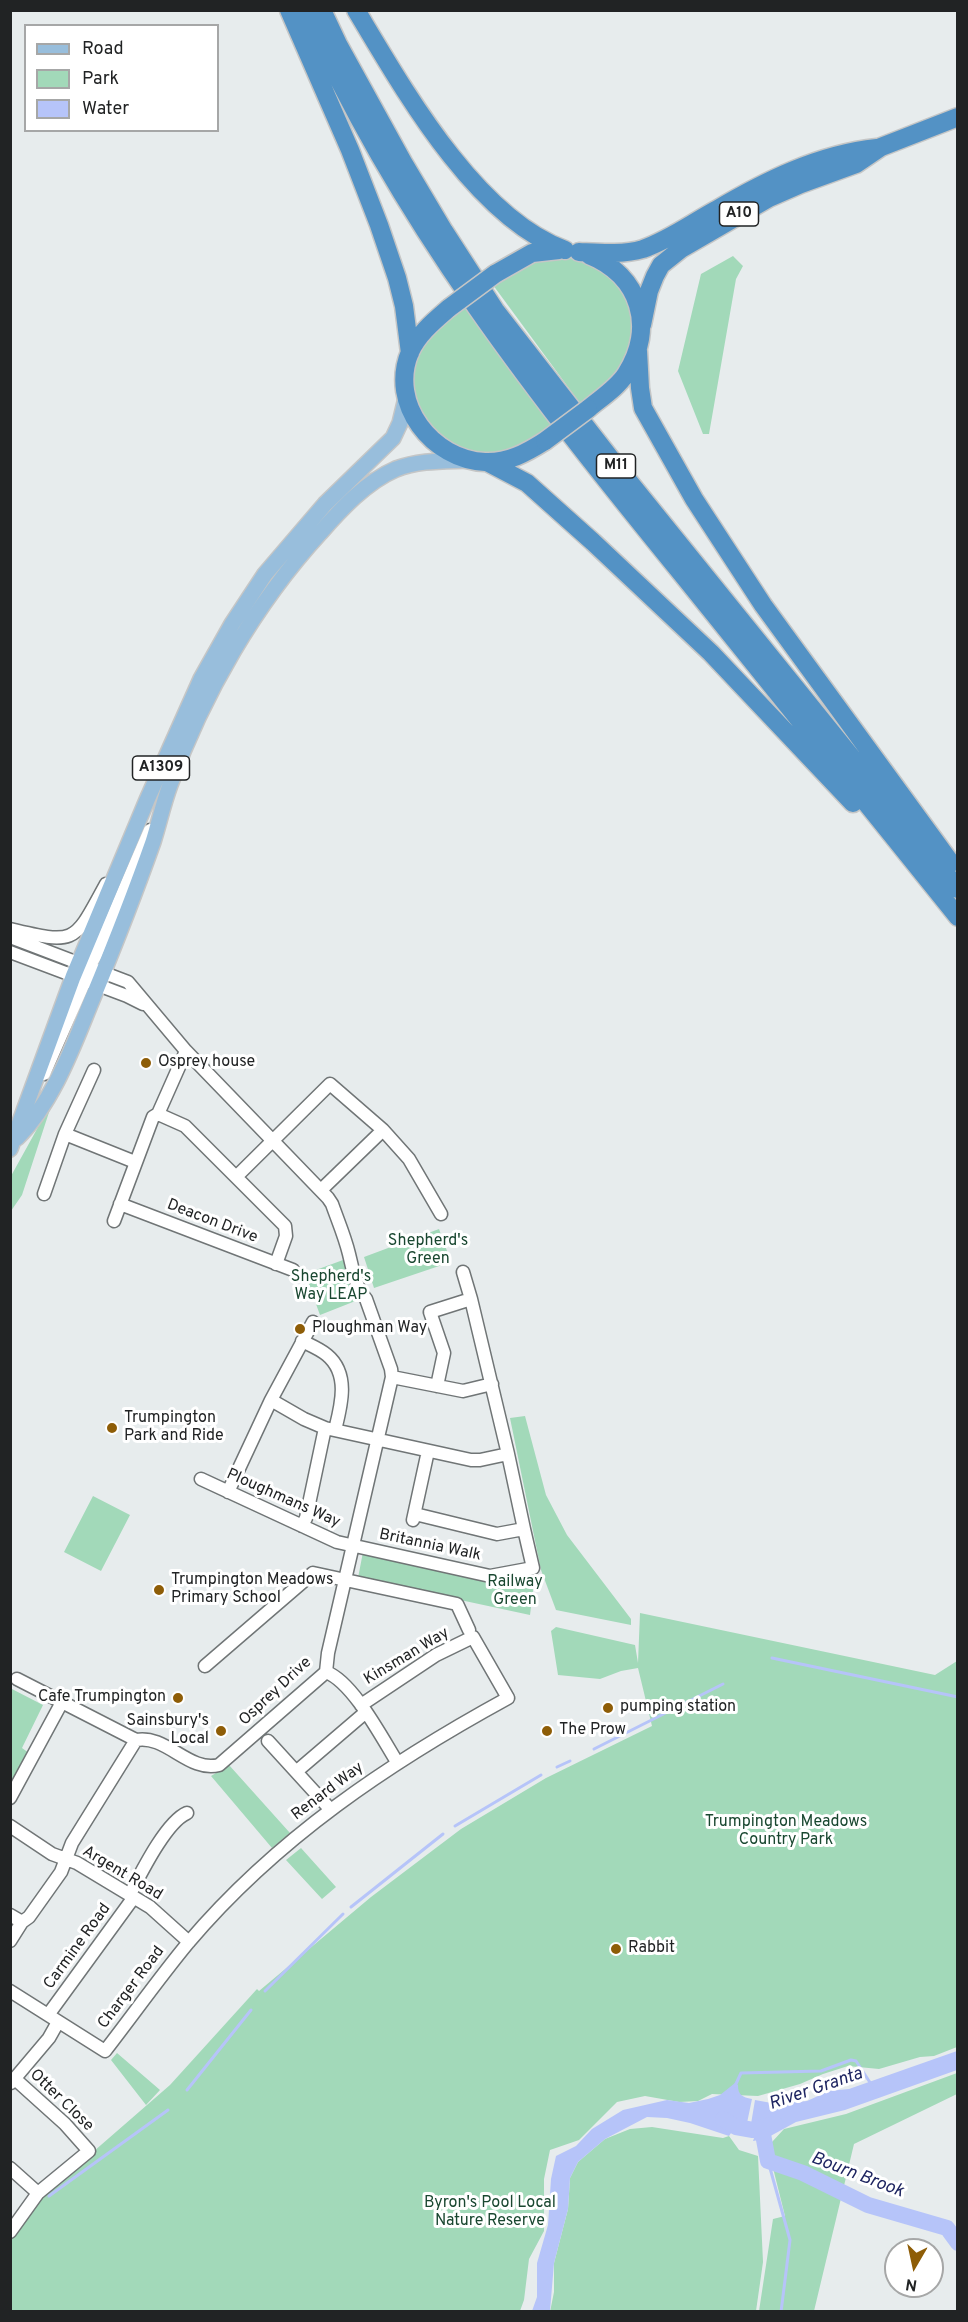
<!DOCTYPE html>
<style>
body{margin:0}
#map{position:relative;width:968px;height:2322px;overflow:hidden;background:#e7eced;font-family:Overpass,sans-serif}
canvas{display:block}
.frame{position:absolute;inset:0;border:12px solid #212324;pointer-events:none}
.legend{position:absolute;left:24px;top:24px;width:195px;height:108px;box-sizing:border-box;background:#fff;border:2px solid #a6a7a7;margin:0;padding:8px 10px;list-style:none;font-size:18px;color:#212324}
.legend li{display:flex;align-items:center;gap:12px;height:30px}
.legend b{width:30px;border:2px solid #a6a7a7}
.north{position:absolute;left:884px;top:2238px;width:60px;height:60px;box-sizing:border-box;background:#fff;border:2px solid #a6a7a7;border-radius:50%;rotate:189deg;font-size:16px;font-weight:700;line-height:24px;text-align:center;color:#212324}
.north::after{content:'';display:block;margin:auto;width:21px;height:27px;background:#8e5d07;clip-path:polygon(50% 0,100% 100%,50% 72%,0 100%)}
</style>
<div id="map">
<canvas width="968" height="2322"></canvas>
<div class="frame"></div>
<ul class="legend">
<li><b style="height:8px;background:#98bedc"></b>Road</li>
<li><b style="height:16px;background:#a2d9b9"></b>Park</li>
<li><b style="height:16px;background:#b6c4f9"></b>Water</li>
</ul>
<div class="north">N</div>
</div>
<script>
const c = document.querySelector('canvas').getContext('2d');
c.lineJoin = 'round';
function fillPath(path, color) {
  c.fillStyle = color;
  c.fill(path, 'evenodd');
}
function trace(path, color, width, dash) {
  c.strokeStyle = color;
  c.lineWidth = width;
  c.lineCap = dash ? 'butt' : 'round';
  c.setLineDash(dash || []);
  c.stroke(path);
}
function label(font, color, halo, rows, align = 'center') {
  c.font = font + ' Overpass,sans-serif';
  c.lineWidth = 6;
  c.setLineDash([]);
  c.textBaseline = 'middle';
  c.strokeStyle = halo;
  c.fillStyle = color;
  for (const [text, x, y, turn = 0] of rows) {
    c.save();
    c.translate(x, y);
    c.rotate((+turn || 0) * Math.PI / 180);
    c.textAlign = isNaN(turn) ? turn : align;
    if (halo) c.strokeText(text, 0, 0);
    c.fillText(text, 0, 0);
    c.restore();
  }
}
fillPath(new Path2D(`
 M574 256 611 275 629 302 634 323 626 364 582 406 493 285 522 263Z
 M733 256 743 266 736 279 709 434H703L678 371 701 274Z
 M465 303 554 423C544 431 534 442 521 448 460 474 389 411 421 348 424 343 426 336 429 332 438 321 454 312 465 303Z
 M53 1100 22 1195 11 1211V1176Z
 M439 1229 451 1262 374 1288 364 1257Z
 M343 1260 358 1300 320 1315 305 1274Z
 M525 1416 546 1495 567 1535 631 1619V1625L556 1610 541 1570 510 1418Z
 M93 1496 130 1515 101 1571 64 1552Z
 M363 1552 492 1578 533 1569 535 1575 530 1615 358 1578Z
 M640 1613 935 1675 957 1661V2047L934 2056 920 2057 879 2069 848 2066 823 2074 800 2084 758 2096 712 2094 698 2101 679 2102 645 2096 617 2102 579 2140 550 2150 544 2179V2231L529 2259 524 2300 520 2311 11 2312V2239L40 2198 170 2085 257 1989 259 1991 371 1897 461 1829 546 1778 652 1726 638 1668 621 1671 600 1679 558 1675 551 1631 556 1627 635 1645 638 1663Z
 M10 1688 43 1705 22 1748 29 1753 10 1786Z
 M229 1765 290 1833 272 1848 211 1776Z
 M301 1848 336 1887 322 1899 286 1860Z
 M117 2053 160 2090 146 2105 111 2060Z
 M957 2073V2094L854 2144 814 2311H759L773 2219 785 2216 770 2156 772 2142 784 2129 846 2114Z
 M652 2127 723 2138 729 2136 739 2150 758 2156 763 2262 756 2311 550 2312 554 2292V2263L568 2209 570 2178 578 2162 605 2139 630 2129Z`), '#a2d9b9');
fillPath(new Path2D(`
 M957 2051V2070L845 2110 796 2122 765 2139 753 2141 755 2135 752 2131 755 2125 751 2124 755 2100 777 2104 807 2101 829 2091 849 2089Z
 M735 2083 738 2085C738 2095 742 2097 752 2099L747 2123H738L742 2128 733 2130 729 2136 690 2123 667 2118 647 2117 605 2139 578 2162 570 2178 568 2209 554 2263 550 2311H532L537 2297V2263L548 2225 551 2179 556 2156 576 2146 592 2129 623 2110 667 2100 689 2103 708 2099 720 2095Z`), '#b6c4f9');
trace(new Path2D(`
 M772 1658 958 1697
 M594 1749 723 1684
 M557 1767 570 1761
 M455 1826 541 1775
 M351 1907 443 1834
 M265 1991 343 1914
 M735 2086 741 2073 821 2071 851 2060 856 2061 871 2084
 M187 2090 251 2010
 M768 2161 790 2240 781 2312
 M49 2196 168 2110`), '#b6c4f9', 3);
trace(new Path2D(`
 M723 2119 736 2127 753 2130 775 2124
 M762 2129 768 2161 803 2173 868 2205 947 2228 958 2243`), '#b6c4f9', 16);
const minor = new Path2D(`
 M10 929C77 945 74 943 106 884
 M10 937 128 982 186 1051 328 1198 332 1204C338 1221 345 1237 349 1254 353 1270 355 1286 366 1299L391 1369 392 1377 328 1653 326 1672 219 1765C189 1773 166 1734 136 1740L72 1843 61 1872 29 1917 22 1922 10 1941
 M10 952 127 996 143 1004
 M85 973 96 955 150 830
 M44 1074 84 983 99 974
 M158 1114 185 1126 285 1226 286 1236 276 1264
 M383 1130 409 1159 441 1214
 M65 1134 135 1162
 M236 1177 330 1084 383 1130 321 1190
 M44 1194 65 1134 94 1070
 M120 1204 293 1270
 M114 1221 153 1117 158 1114 186 1051
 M463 1272 471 1299
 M302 1341C310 1345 320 1349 327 1355 350 1374 341 1406 335 1430
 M392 1377 463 1391 492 1384
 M271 1400 304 1419 325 1428 471 1460H480L508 1454
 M201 1479 337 1542 490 1576 533 1568 524 1529
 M228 1492 271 1400 313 1322
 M415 1514 497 1534 524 1529 508 1454 471 1299 430 1312 444 1353 437 1386
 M413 1520 428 1451
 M302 1526 306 1518 325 1428
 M205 1666 313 1573 457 1604 469 1630
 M326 1672C353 1682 382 1738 397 1762
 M17 1679 136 1740
 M268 1741 330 1809
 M297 1771 366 1712
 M10 1798 62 1702
 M10 1826 52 1854 77 1863 150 1907 189 1942
 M130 1894C141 1873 166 1822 187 1813
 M10 1915 22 1922
 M10 1991 105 2051C133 2015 159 1978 188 1943 277 1838 389 1763 508 1698L473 1637 436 1655 361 1705
 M48 2015 134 1897
 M11 2083 49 2038 58 2022
 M10 2168 38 2193
 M10 2232 38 2193 89 2151 65 2124 15 2079`);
const major = new Path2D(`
 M17 1138C55 1100 74 1043 94 995 115 944 135 893 153 842 159 823 163 804 170 785 203 694 255 604 320 533 341 509 366 482 396 469 419 460 444 461 468 460
 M10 1149 73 977 147 800 201 679 232 624 265 574 325 504 393 438 400 423 406 398`);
const highway = new Path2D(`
 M289 10 350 150 379 225 397 278 404 306 410 353
 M306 10C398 221 542 402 686 579 777 692 867 804 958 917
 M322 10 338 44 403 162 444 231 495 310 618 468 958 889
 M356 10C404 90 475 217 565 250
 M579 252C600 253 623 255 643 249 669 240 692 223 716 210 765 181 819 154 877 148
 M495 274 532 253 559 250
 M449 308C434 321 418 334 410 352 388 404 433 460 485 462 508 463 526 453 545 441
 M642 325 649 291 655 276 661 265 681 249 769 198 801 184 856 164 881 147 958 117
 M638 351 640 388 643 408 694 499 763 605 951 863
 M588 409C601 398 617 388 626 374 656 328 640 275 589 255
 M487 462 527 483 593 542 711 653 853 803`);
trace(minor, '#707576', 15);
trace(major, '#c5c6c6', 18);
trace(highway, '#c5c6c6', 21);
trace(minor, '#fff', 12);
trace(major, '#98bedc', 15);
trace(highway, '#5392c5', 18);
const highwayBridge = new Path2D(`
 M449 308 495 274
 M545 441 588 409`);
trace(highwayBridge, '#c5c6c6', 21, []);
trace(highwayBridge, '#5392c5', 18);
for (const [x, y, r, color] of [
 [146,1063,6,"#8e5d07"],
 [300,1329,6,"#8e5d07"],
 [112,1428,6,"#8e5d07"],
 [159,1590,6,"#8e5d07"],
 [178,1698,6,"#8e5d07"],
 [608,1708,6,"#8e5d07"],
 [221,1731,6,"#8e5d07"],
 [547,1731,6,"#8e5d07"],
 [616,1949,6,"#8e5d07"]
]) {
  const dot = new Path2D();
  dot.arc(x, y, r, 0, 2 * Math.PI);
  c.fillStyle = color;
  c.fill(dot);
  trace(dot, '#fff', 2);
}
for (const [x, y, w] of [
 [739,214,39],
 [616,466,39],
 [161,768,57]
]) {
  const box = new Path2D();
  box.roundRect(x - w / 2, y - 12, w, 24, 4.5);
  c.fillStyle = '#fff';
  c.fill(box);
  trace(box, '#212324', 1.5);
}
label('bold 15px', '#212324', null, [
 ["A10",739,214],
 ["M11",616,466],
 ["A1309",161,768]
]);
label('16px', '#212324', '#fff', [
 ["Osprey house",158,1063],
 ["Ploughman Way",312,1329],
 ["Trumpington",124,1419],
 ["Park and Ride",124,1437],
 ["Trumpington Meadows",171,1581],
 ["Primary School",171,1599],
 ["Cafe Trumpington",166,1698,"right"],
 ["pumping station",620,1708],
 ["Sainsbury's",209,1722,"right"],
 ["Local",209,1740,"right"],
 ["The Prow",559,1731],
 ["Rabbit",628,1949]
], 'left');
label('16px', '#212324', '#fff', [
 ["Deacon Drive",212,1222,21],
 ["Ploughmans Way",283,1499,24],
 ["Britannia Walk",430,1546,12],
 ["Kinsman Way",407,1657,-31],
 ["Osprey Drive",276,1692,-43],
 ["Renard Way",328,1792,-37],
 ["Argent Road",122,1874,31],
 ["Carmine Road",78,1947,-54],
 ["Charger Road",132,1988,-53],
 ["Otter Close",61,2101,44]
]);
label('16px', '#194730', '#fff', [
 ["Shepherd's",428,1242],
 ["Green",428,1260],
 ["Shepherd's",331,1278],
 ["Way LEAP",331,1296],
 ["Railway",515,1583],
 ["Green",515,1601],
 ["Trumpington Meadows",786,1823],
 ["Country Park",786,1841],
 ["Byron's Pool Local",490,2204],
 ["Nature Reserve",490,2222]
]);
label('italic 18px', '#1e2561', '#fff', [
 ["River Granta",816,2090,-19],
 ["Bourn Brook",857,2176,21]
]);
</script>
